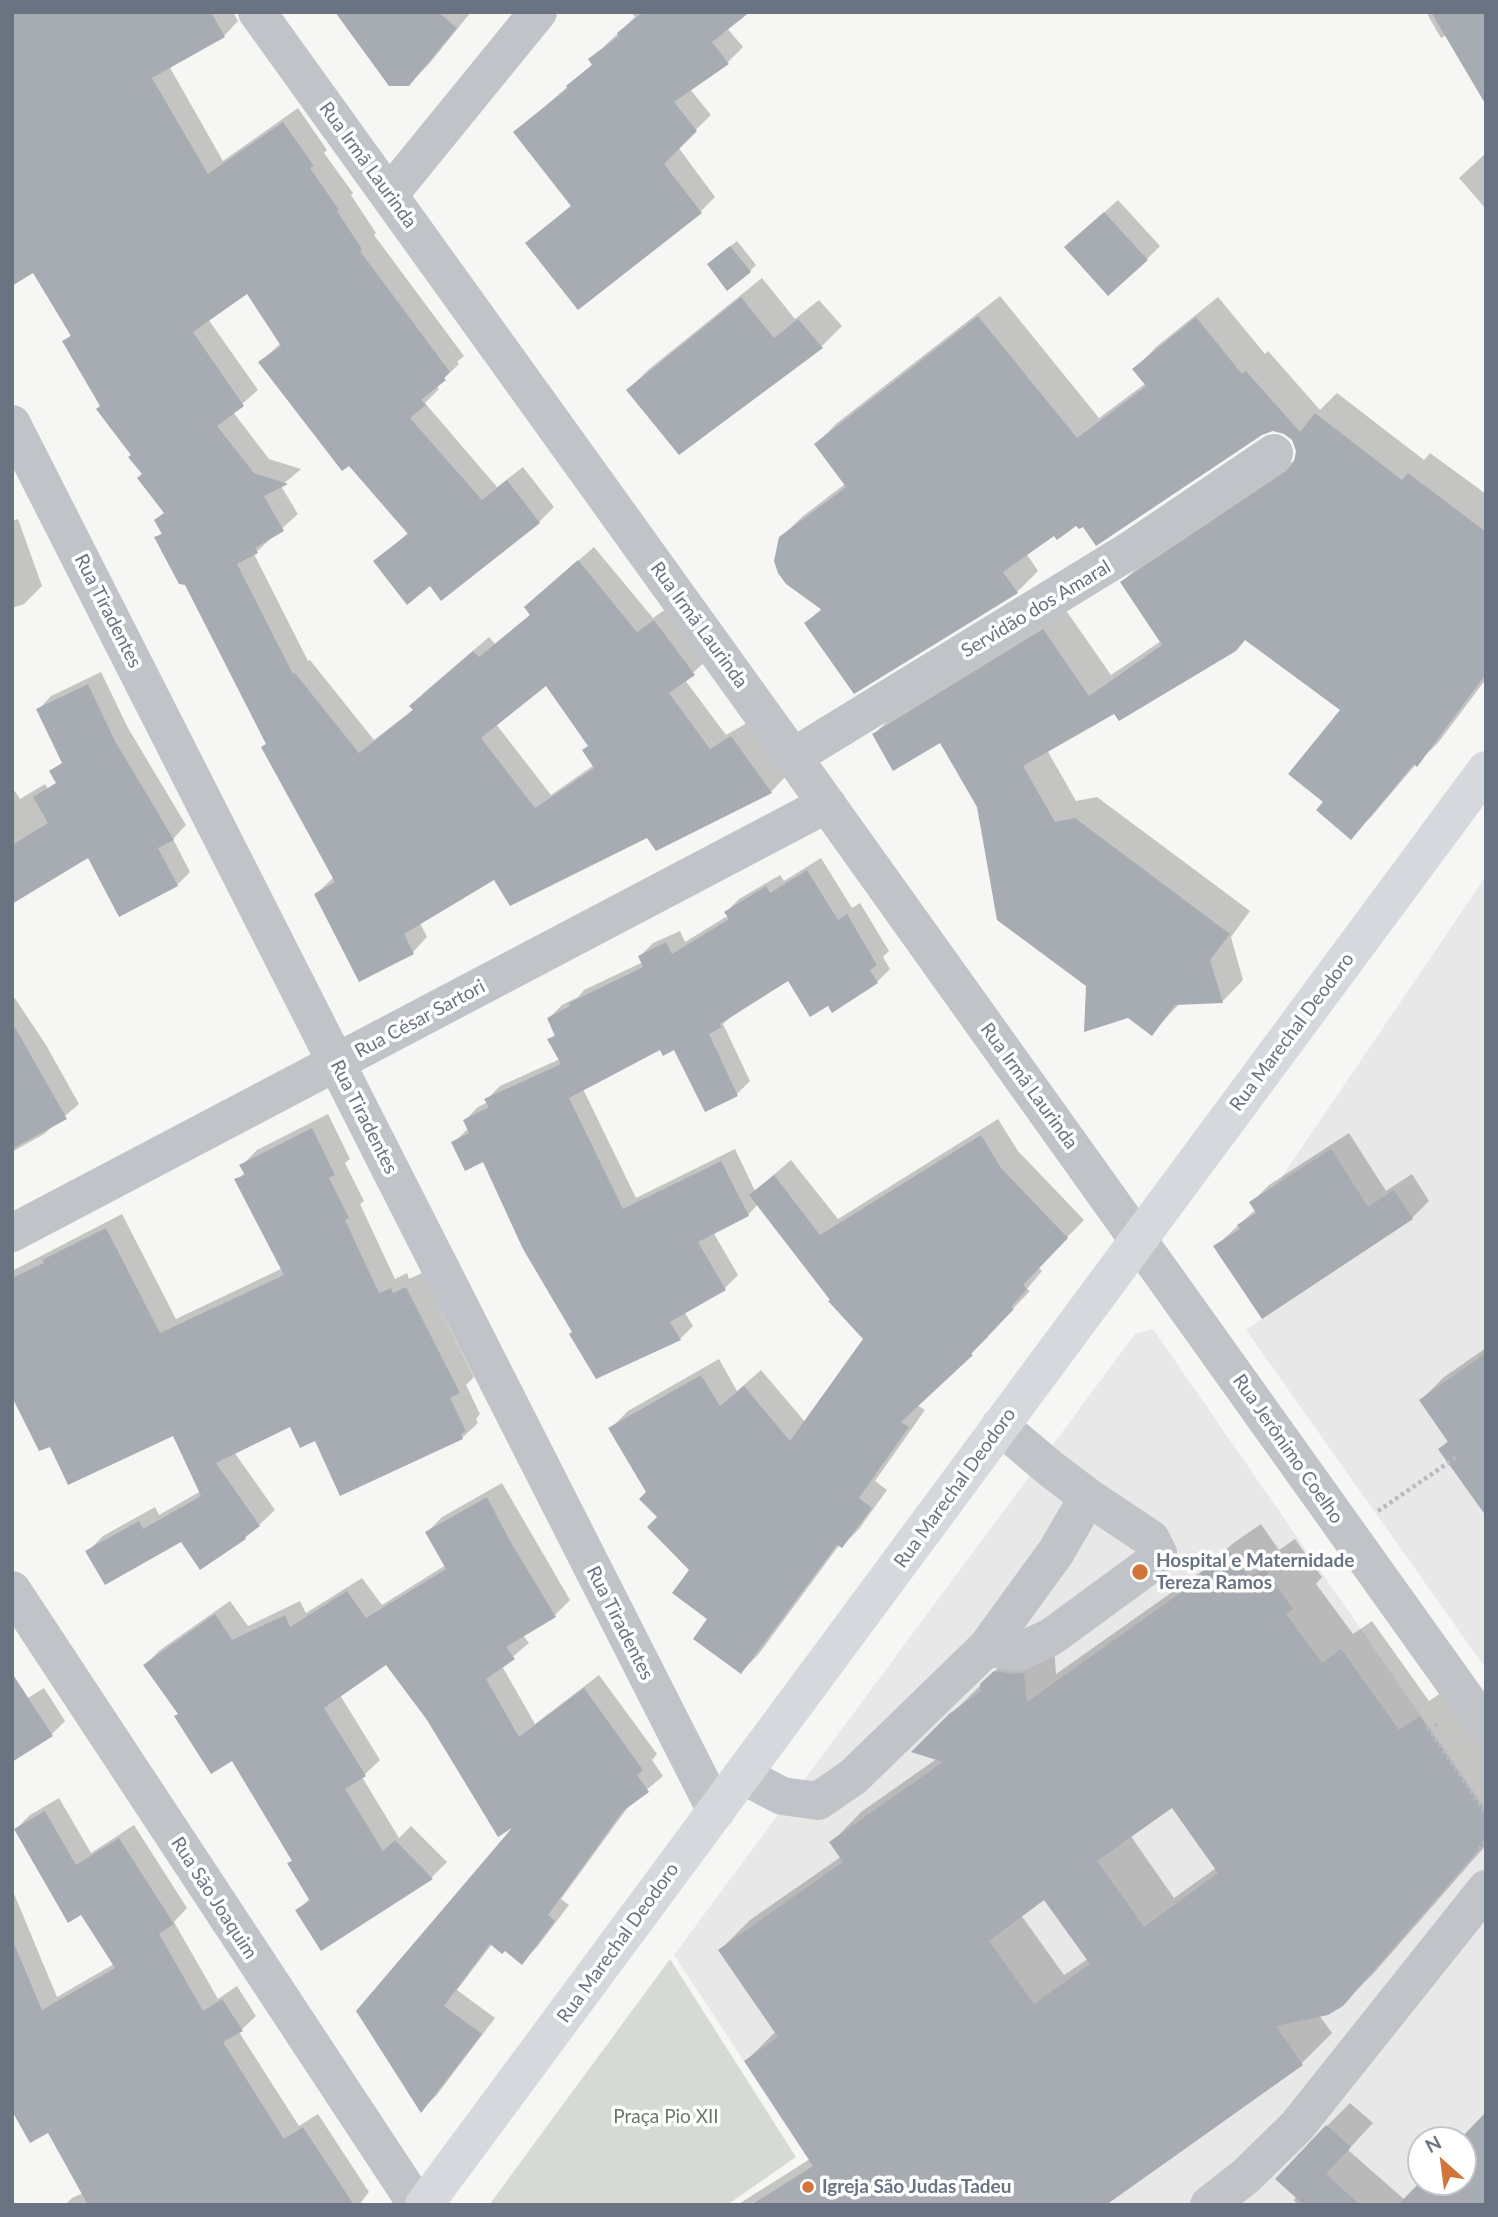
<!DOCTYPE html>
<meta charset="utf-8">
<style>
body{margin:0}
#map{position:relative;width:1498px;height:2217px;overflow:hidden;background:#f6f7f4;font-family:Lato,sans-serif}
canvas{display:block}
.frame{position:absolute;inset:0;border:14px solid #697382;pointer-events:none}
.north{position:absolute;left:1407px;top:2126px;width:70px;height:70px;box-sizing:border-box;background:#fff;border:2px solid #c3c7cd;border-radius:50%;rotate:332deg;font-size:19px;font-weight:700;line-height:28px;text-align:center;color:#697382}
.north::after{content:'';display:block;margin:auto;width:24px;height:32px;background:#d1753a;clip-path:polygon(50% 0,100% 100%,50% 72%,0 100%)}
</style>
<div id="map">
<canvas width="1498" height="2217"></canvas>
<div class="frame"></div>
<div class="north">N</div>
</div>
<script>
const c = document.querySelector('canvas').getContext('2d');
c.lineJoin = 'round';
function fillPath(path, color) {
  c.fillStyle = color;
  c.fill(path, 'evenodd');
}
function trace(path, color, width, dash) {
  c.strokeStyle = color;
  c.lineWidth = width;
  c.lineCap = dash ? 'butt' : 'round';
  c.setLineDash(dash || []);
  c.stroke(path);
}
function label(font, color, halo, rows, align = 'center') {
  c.font = font + ' Lato,sans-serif';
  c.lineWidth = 7;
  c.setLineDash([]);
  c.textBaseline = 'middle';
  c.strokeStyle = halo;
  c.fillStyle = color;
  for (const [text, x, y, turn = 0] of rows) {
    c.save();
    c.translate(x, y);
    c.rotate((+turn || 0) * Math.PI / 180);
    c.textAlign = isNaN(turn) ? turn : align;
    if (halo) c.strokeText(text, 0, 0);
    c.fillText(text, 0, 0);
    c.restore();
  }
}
fillPath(new Path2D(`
 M1486 876V1669L1246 1330 1262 1319 1277 1184Z
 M1153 1329 1486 1810V2205H982L818 2151 807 2157 674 1955 1135 1334ZM1421 2140H1463V2182H1421Z`), '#e7e8e7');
fillPath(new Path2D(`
 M670 1959 796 2157 727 2205H489Z`), '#d5dbd4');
fillPath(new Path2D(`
 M12 12H233L238 21 224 36 169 66 223 161 298 108 327 150 324 153 353 193 351 195 376 233 374 235 464 356 457 362 459 364 436 386 439 389 425 403 497 487 523 467 554 507 539 522 442 598 431 584 376 561 408 533 260 362 281 343 248 292 208 319 258 390 233 412 269 459 301 469 281 486 298 514 254 554 308 661 310 660 374 740 414 709 411 706 426 691 489 637 495 644 531 614 541 593 594 547 653 618 670 606 708 659 685 680 726 735 747 723 785 777 771 792 648 836 495 878 420 923 427 937 413 952 316 894 334 877 186 583 157 538 163 532 156 521 165 512 64 342 72 334ZM546 683 590 745 594 765 551 795 496 724Z
 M338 12H471L429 64 409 84Z
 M631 12H747L727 28 743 47 728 62 690 89 711 115 678 147 715 197 700 212 527 243 572 205 515 133 593 64 591 59 635 17Z
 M1426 12H1486L1441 38Z
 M1486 153V209L1459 178Z
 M1118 200 1160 246 1147 259 1080 234Z
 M737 241 756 265 750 271 715 258Z
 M762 278 795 319 819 300 842 326 822 346 679 453 628 390 648 370Z
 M1000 296 1099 418 1146 383 1135 369 1156 347 1218 297 1265 354 1268 351 1320 410 1337 393 1424 460 1430 453 1486 494V679L1438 743 1416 764 1372 816 1350 837 1325 802 1343 710 1246 638 1047 750 1076 801 1097 797 1250 911 1231 937 1243 980 1222 1002 1180 1003 1152 1033 1088 985 940 741 874 734 896 713 1065 609 1111 675 1161 641 1122 582 1144 561 1296 459 1298 452 1294 440 1285 432 1273 429 1083 524 1077 523 1054 534 1026 553 1038 571 1017 592 806 623 822 608 780 538 803 516 845 484 816 444 837 423Z
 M18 519 42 586 24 604 12 608V521Z
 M101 672 128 728 186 825 173 839 190 872 177 885 118 872 38 710 51 696Z
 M45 784 87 849 12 902V787L20 799Z
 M821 858 852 908 860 903 889 951 883 957 890 969 877 982 828 1004 788 978 735 1013 723 1024 750 1081 737 1094 675 1048H660L583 1089 636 1198 735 1149 755 1191 791 1160 838 1219 998 1119 1018 1151 1084 1220 1038 1267 1042 1271 1027 1289 1030 1291 987 1336 988 1337 917 1405 925 1410 875 1481 887 1490 859 1529 842 1546 840 1544 758 1655 741 1672 709 1619 692 1570 611 1428 628 1411 719 1359 737 1391 761 1370 806 1423 865 1339 758 1204 748 1215 713 1232 738 1275 725 1288 684 1311 693 1326 680 1339 574 1331 484 1160 453 1143 469 1128 465 1120 478 1107 488 1102 487 1099 500 1086 560 1059 550 1040 556 1033 549 1018 562 1005 578 997 584 990 643 962 640 956 653 943 680 931 685 942 729 915 726 912 739 899 780 875 784 881Z
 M12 994 46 1045 79 1104 44 1134 12 1152Z
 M328 1114 350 1159 345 1163 364 1201 360 1204 395 1279 407 1273 409 1279 422 1273 474 1377 466 1385 480 1414 476 1419 478 1423 462 1438H316L291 1425 234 1452 275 1510 245 1538 181 1540 88 1551 103 1536 155 1507 159 1515 201 1491 174 1434 51 1444 12 1392V1271L122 1214 176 1319 283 1268 237 1180 245 1172 242 1165 257 1150Z
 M1349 1133 1386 1191 1412 1174 1429 1201 1412 1218 1216 1246 1256 1209 1252 1202 1269 1185Z
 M1486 1348V1513L1440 1449 1449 1440 1421 1400 1444 1377Z
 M502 1483 570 1600 555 1615 523 1635 529 1643 502 1666 535 1724 599 1675 657 1754 652 1760 663 1776 631 1803 561 1899 569 1905 537 1947 522 1962 505 1949 492 1944 457 1990 495 2018 436 2096 421 2110 359 2011 519 1822 429 1719 386 1663 340 1695 380 1760 362 1777 399 1838 411 1826 447 1862 432 1877 322 1948 298 1910 310 1898 289 1864 293 1859 232 1759 179 1713 145 1665 160 1650 230 1601 248 1626 300 1601 306 1613 362 1578 382 1605 446 1565 427 1532 442 1517Z
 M1261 1524 1279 1550 1295 1539 1322 1577 1316 1584 1353 1634 1372 1621 1429 1701 1450 1687 1486 1740V1845L1373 1974 1342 2004 1319 2015 1332 2033 1302 2063 1103 2205H737L810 2159 746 2061 776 2031 720 1950 750 1920 842 1856 832 1842 861 1812 938 1758 943 1722 1025 1642 1054 1644 1056 1674 1212 1564 1232 1544ZM1172 1806 1216 1868 1174 1898 1130 1835ZM1045 1898 1088 1959 1064 1975 1021 1915Z
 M44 1688 65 1721 52 1734 12 1708Z
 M59 1798 91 1853 134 1825 187 1908 174 1922 218 1999 237 1986 256 2016 239 2032 299 2126 318 2114 369 2192 359 2205H65L72 2198 83 2193 49 2131 12 2085V1889L57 1997 114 1964 82 1913 16 1829 30 1815Z
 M1350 2103 1373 2123 1348 2150 1405 2200 1463 2182 1461 2140 1486 2114V2205H1299L1294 2201 1327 2126Z`), '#0003');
fillPath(new Path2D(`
 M12 12H211L225 37 152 78 208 174 283 122 314 166 310 168 339 210 337 211 362 249 360 251 450 372 444 378 446 380 421 400 426 405 410 418 482 500 507 480 540 523 441 601 430 586 407 605 373 561 408 534 349 466 342 471 258 362 281 346 247 294 193 332 244 406 217 426 254 473 288 484 264 496 284 531 255 548 258 553 237 564 293 674 295 673 359 753 413 710 409 706 473 651 479 657 530 615 524 607 578 560 637 632 654 620 695 675 669 693 710 749 731 736 772 793 656 851 647 838 510 906 494 880 404 934 414 954 359 982 314 894 335 882 261 747 266 744 185 585 179 584 154 537 162 534 154 520 164 513 137 478 142 474 128 457 131 455 96 409 100 406 62 341 71 336 33 273 12 286ZM546 686 588 746 582 750 594 768 535 808 481 738Z
 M335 12H438L457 28 409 86H389Z
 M643 12H750L712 42 729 64 674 102 697 131 664 164 702 213 578 310 525 243 571 206 513 132 568 88 566 86 592 65 588 59 619 36 617 33Z
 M1431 12H1486V105Z
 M1104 212 1148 260 1108 296 1064 247Z
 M730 246 751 272 727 291 707 264Z
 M741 297 774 338 798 319 823 348 679 455 626 390Z
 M978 316 1077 438 1146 386 1132 369 1196 317 1242 374 1246 371 1300 432 1315 413 1402 480 1408 473 1486 532V674L1417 767 1414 764 1351 840 1316 810 1323 802 1288 774 1340 710 1245 640 1236 651 1119 721 1114 714 1023 766 1055 822 1075 818 1230 934 1210 960 1223 1003 1175 1005 1152 1036 1128 1018 1084 1032 1086 986 997 920 977 807 940 743 893 771 872 734 1043 629 1089 696 1162 645 1120 582 1286 471 1294 462 1296 451 1292 440 1284 434 1273 431 1262 435 1096 546 1083 527 1079 529 1076 526 1057 540 1054 536 1003 572 1018 593 854 694 804 623 822 610 786 584 778 573 774 561 779 537 846 487 814 444Z
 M88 684 115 741 174 840 158 848 178 886 119 917 88 858 12 904V845L48 823 33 797 56 783 49 771 62 763 36 709Z
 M807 870 838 920 847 914 877 965 870 970 878 983 832 1013 828 1006 810 1017 788 981 720 1024 722 1027 709 1034 738 1096 705 1112 674 1050 663 1056 660 1050 569 1098 623 1209 721 1161 749 1216 698 1242 726 1290 670 1322 681 1340 596 1379 569 1334 572 1332 523 1249 483 1162 465 1171 451 1142 469 1133 463 1120 489 1107 484 1099 561 1064 547 1039 555 1036 547 1018 570 1006 569 1003 643 967 638 956 666 942 672 954 729 919 724 912 766 886 770 893Z
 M12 1022 67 1119 12 1149Z
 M312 1128 335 1175 329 1178 349 1218 345 1220 379 1293 391 1288 393 1293 406 1287 460 1393 450 1398 466 1431 461 1434 463 1439 340 1496 315 1441 300 1448 290 1427 216 1463 260 1526 245 1537 246 1539 200 1570 181 1542 105 1585 85 1551 139 1521 143 1529 201 1496 173 1436 68 1485 50 1447 39 1451 12 1397V1278L44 1263 42 1260 106 1228 160 1333 284 1275 234 1179 245 1175 239 1165Z
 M981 1135 1001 1168 1068 1238 1023 1285 1027 1289 1011 1307 1014 1309 971 1354 973 1355 901 1422 909 1427 859 1498 872 1508 842 1548 837 1545 741 1674 693 1639 707 1619 672 1593 689 1570 647 1527 657 1517 639 1499 646 1492 608 1428 701 1375 720 1406 744 1386 790 1441 863 1339 828 1301 830 1300 749 1195 774 1175 820 1235Z
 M1331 1149 1368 1207 1394 1190 1413 1219 1262 1319 1213 1246 1240 1229 1237 1225 1256 1213 1249 1202Z
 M1486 1353V1516L1438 1449 1448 1442 1419 1400Z
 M487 1497 510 1541 556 1617 506 1647 515 1659 486 1679 519 1737 584 1688 643 1770 637 1775 649 1792 623 1811 548 1915 555 1921 522 1965 505 1951 502 1954 490 1944 444 2006 482 2034 421 2113 356 2011 512 1828 498 1837 427 1720 386 1665 324 1708 366 1776 345 1789 383 1851 395 1840 433 1879 321 1951 295 1910 310 1901 287 1863 292 1861 232 1761 211 1774 174 1716 178 1714 143 1665 215 1614 232 1640 285 1615 290 1627 347 1591 366 1618 446 1569 425 1532Z
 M1230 1552 1249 1578 1264 1568 1293 1609 1286 1614 1322 1663 1341 1649 1399 1730 1420 1716 1486 1813V1841L1343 2006 1328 2015 1276 2026 1303 2065 1106 2205H751L813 2166 744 2061 778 2037 718 1950 843 1862 829 1842 943 1762 911 1752 949 1714 981 1691 980 1684 994 1671 1013 1674 1024 1673 1027 1702 1203 1577 1200 1573ZM1172 1808 1218 1873 1144 1927 1097 1861ZM1044 1900 1090 1964 1034 2004 989 1941Z
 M12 1673 53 1736 12 1762Z
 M45 1811 76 1865 119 1838 174 1924 159 1934 203 2011 222 1999 243 2031 223 2042 284 2139 303 2127 354 2205H88L48 2133 30 2143 12 2111V1939L42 2010 115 1968 81 1915 68 1923 14 1829Z
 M1486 2112V2205H1398L1421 2181 1463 2182V2140H1459Z
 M1326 2125 1351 2147 1326 2174 1360 2205H1304L1275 2179Z`), '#a7acb3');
trace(new Path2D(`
 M1378 1511 1458 1456
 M1259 1592 1316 1553
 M1437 1724 1429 1729 1486 1813
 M1479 1850 1486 1841`), '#b8babd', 4.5, [3.5, 3.5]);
trace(new Path2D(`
 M257 12 793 757 1486 1727
 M389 195 538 12
 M12 424 716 1811
 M793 757 1129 551 1274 453
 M12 1233 827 804
 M12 1590 417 2205
 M987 1647 1017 1653 1051 1637 1152 1563 1158 1553 1151 1539 1088 1497
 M742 1775 782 1796 818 1801 853 1777 987 1647 1056 1552 1088 1497 1051 1469 1000 1426
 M1209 2205 1246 2176 1297 2126 1486 1889`), '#c0c3c7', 38);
trace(new Path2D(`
 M424 2205 1486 770`), '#d5d8dc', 38);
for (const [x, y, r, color] of [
 [1140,1572,9,"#d1753a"],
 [808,2187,7,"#d1753a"]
]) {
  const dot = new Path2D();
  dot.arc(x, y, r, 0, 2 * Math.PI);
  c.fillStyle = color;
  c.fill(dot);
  trace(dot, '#fff', 2.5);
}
label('19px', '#697382', '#fff', [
 ["Rua Irmã Laurinda",368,165,54],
 ["Servidão dos Amaral",1036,609,-31],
 ["Rua Tiradentes",108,611,63],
 ["Rua Irmã Laurinda",699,625,54],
 ["Rua César Sartori",420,1019,-28],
 ["Rua Marechal Deodoro",1292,1032,-53],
 ["Rua Irmã Laurinda",1029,1086,54],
 ["Rua Tiradentes",364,1117,63],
 ["Rua Jerônimo Coelho",1288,1449,55],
 ["Rua Marechal Deodoro",955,1488,-54],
 ["Rua Tiradentes",620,1623,63],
 ["Rua São Joaquim",214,1898,57],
 ["Rua Marechal Deodoro",618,1943,-54]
]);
label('bold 19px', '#697382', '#fff', [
 ["Hospital e Maternidade",1156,1561],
 ["Tereza Ramos",1156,1583],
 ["Igreja São Judas Tadeu",822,2187]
], 'left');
label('19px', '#687a67', '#fff', [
 ["Praça Pio XII",666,2117]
]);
</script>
